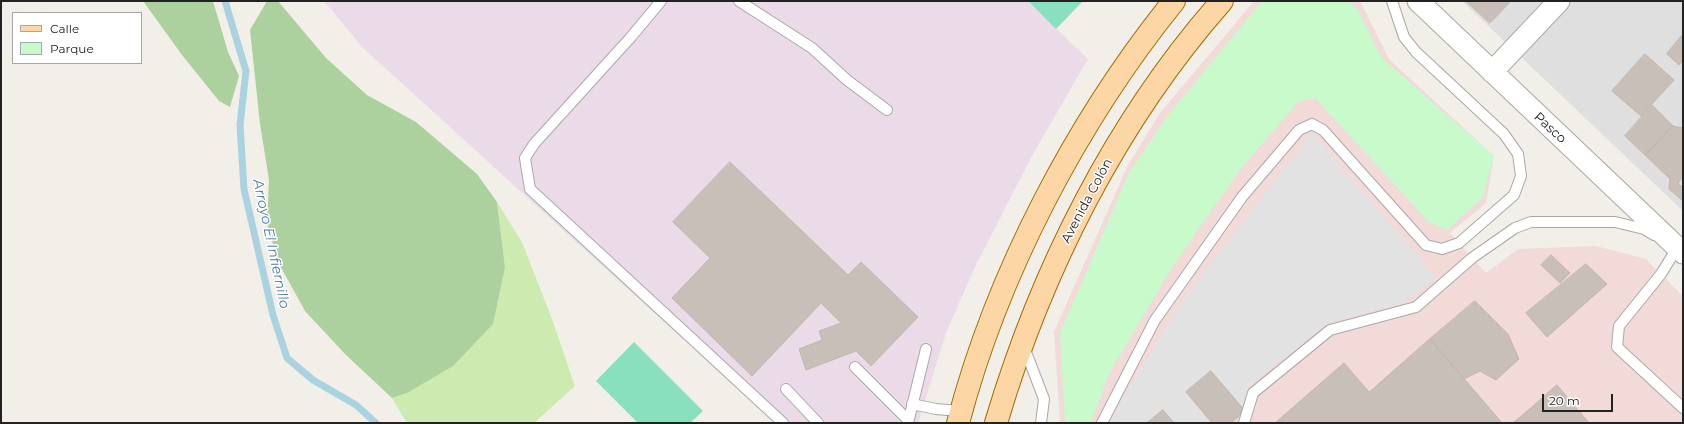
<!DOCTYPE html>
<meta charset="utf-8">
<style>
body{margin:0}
#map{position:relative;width:1684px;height:424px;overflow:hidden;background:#f2efe9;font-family:Montserrat,sans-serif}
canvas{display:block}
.frame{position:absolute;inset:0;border:2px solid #222;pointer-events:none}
.legend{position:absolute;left:12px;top:12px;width:130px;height:52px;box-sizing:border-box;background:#fff;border:1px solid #a7a7a7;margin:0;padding:5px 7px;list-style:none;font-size:12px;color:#222}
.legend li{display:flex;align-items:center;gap:8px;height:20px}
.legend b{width:20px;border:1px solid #a7a7a7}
.scale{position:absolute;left:1542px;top:394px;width:71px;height:18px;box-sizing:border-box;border:2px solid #222;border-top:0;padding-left:5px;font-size:12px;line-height:14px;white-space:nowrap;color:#222;-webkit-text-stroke:3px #fff;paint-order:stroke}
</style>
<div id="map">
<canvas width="1684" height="424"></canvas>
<div class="frame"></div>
<ul class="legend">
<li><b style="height:5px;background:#fcd6a4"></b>Calle</li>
<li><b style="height:11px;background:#c8facc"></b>Parque</li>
</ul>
<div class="scale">20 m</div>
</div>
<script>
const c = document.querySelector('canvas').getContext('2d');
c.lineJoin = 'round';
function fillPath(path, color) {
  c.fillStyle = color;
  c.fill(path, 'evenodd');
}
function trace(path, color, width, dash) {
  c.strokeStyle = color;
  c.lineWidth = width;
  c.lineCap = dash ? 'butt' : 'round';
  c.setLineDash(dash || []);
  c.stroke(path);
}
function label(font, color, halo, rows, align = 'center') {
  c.font = font + ' Montserrat,sans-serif';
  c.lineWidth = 3;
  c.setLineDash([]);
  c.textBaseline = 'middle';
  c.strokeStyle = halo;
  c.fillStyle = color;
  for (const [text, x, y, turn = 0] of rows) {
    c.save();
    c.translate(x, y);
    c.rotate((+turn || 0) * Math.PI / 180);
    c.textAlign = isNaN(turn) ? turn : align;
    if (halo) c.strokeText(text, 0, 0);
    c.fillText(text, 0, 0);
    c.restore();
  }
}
fillPath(new Path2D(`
 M1462 1H1683V211Z`), '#e0dfdf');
fillPath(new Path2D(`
 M1254 1H1358L1361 3 1389 59 1494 156 1486 203 1450 233 1486 273 1518 249 1596 246 1646 259 1683 296V423H1060L1054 332 1128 165 1160 113Z`), '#f2dad9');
fillPath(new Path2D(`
 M324 1H1027L1088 59 1033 154 975 267 946 333 918 423H775L362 47Z`), '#ebdbe8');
fillPath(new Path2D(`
 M497 202 522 242 552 319 575 386 534 423H407L392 398 407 393 505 267Z`), '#cdebb0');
fillPath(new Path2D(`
 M143 1H213L228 52 239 76 230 107 219 101 182 55Z
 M267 1H278L326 58 367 95 416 122 477 174 497 202 505 267 493 324 453 366 407 393 392 398 345 354 305 311 278 262 267 223 269 180 260 124 250 30Z`), '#add19e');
fillPath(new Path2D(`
 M1262 1H1348L1357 8 1382 58 1494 156 1483 197 1447 230 1428 221 1315 98 1298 102 1239 171 1173 266 1110 372 1091 423H1065L1060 333 1129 173 1168 115Z`), '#c8facc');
fillPath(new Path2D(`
 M1028 1H1083L1056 29Z
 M634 342 703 411 690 423H638L596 381Z`), '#88e0be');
fillPath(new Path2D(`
 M1312 133 1436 278 1403 303 1328 323 1251 384 1236 423H1111L1116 408 1186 296Z`), '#e2e2e2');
trace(new Path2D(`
 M225 1 246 71 240 125 244 189 273 315 287 358 313 380 356 405 376 423`), '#aad3df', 7);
const building = new Path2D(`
 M1466 1H1511L1490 23Z
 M1683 34V60L1679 65 1667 54Z
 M1645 54 1674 80 1641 116 1612 91Z
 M1652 105 1673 126 1645 155 1625 136Z
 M1673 126 1683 128V177L1678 183 1683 188V201L1669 189 1670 179 1645 155Z
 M730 162 848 275 861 262 918 317 871 366 856 351 806 370 799 349 822 340 819 331 841 323 821 303 752 376 672 298 710 258 673 222Z
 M1551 255 1570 273 1560 283 1541 265Z
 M1586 264 1607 284 1547 337 1526 313Z
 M1475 301 1508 334 1519 359 1496 380 1480 371 1464 379 1430 339Z
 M1430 339 1502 423H1275L1344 363 1369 392Z
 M1211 371 1245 411 1231 423H1212L1186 392Z
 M1557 385 1589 423H1513L1533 406Z
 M1163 410 1174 423H1147Z`);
fillPath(building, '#c7bfb8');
trace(building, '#c4b6ab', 1);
const lane = new Path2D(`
 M661 1 631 37 534 144 525 158 530 189 783 423
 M739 1 812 48 847 80 887 110
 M1675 247 1677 248 1661 274 1619 326 1617 347 1683 408
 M1024 347 1044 399 1041 423
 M855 367 908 420
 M786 389 818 423
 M912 404 936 409 961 411
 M908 423 926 349
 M1102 423 1155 320 1242 197 1299 130 1312 124 1323 130 1426 245 1442 249 1459 243 1514 195 1521 176 1518 154 1504 134 1416 52 1404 37 1392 1
 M1244 423 1253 393 1330 330 1416 307 1472 258 1515 228 1531 222H1615L1644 229 1654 235`);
const street = new Path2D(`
 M1418 1 1683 253
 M1492 72 1559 1`);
const primary = new Path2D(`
 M958 423C997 274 1077 121 1174 1
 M996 423C1041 271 1116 121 1222 1`);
trace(lane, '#a9a9a9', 12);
trace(street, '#a9a9a9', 23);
trace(primary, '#a06b00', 24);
trace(lane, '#fff', 10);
trace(street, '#fff', 21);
trace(primary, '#fcd6a4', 22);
label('13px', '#222', '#fff', [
 ["Pasco",1550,128,43],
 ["Avenida Colón",1087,201,-62]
]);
label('italic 14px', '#4a7aab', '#fff', [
 ["Arroyo El Infiernillo",271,244,78]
]);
</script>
